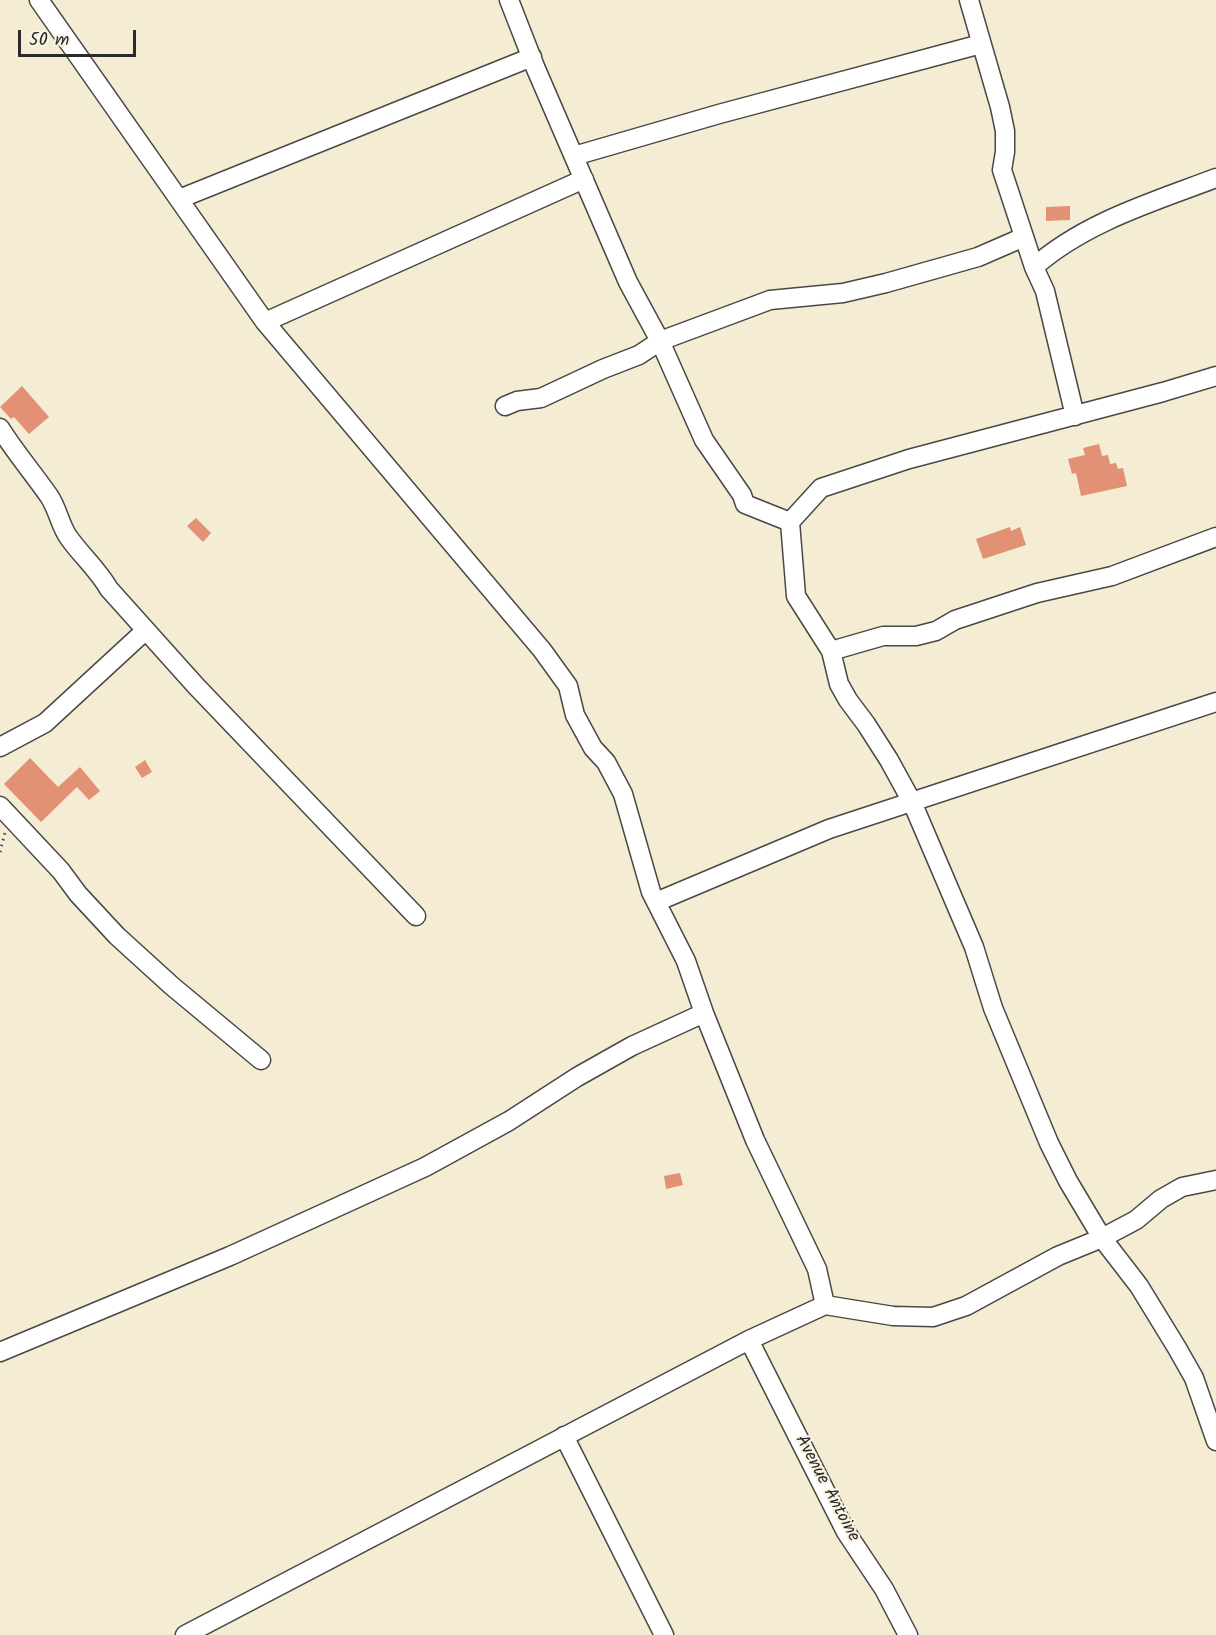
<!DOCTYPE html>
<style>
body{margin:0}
#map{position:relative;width:1216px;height:1635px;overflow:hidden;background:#f4ecd3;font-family:Kalam,sans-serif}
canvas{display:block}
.scale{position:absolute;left:18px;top:30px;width:118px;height:27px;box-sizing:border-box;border:3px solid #2b2b2b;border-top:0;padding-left:8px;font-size:18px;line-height:21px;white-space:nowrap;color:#2b2b2b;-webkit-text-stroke:4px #fcf5e5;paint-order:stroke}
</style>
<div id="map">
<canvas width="1216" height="1635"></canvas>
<div class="scale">50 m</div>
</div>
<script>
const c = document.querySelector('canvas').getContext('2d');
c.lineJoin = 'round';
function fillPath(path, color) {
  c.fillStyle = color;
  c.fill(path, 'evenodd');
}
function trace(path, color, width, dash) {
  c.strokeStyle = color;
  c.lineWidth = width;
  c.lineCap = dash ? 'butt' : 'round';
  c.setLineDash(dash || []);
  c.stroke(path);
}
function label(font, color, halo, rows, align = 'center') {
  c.font = font + ' Kalam,sans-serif';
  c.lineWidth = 4.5;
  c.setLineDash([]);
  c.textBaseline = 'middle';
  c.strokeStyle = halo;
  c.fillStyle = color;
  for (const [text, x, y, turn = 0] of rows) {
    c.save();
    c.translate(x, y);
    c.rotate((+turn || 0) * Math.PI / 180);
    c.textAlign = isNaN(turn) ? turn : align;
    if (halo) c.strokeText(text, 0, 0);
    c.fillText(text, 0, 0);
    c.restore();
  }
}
fillPath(new Path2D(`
 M1070 206V220L1046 221V207Z
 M22 386 49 417 29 434 14 417 11 419 0 407Z
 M1099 444 1102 456 1108 455 1110 464 1116 463 1118 469 1123 468 1127 486 1081 496 1076 473 1072 474 1068 459 1085 455 1083 448Z
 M196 518 211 533 203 542 187 526Z
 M1010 527 1011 531 1020 527 1026 545 983 559 976 539Z
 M30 758 58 787 80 767 100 791 89 800 77 787 41 822 4 784Z
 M145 760 152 772 142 778 135 767Z
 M680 1173 683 1185 666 1189 664 1176Z`), '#e29175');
const minor = new Path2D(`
 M39 0 265 322 542 650 568 686 575 715 593 748 606 762 623 794 651 892 686 961 704 1013 755 1140 817 1269 825 1305
 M509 0 536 69 628 282 660 341 704 440 742 495 745 504 790 522 796 596 831 651 839 684 848 700 866 724 889 760 912 802 974 947 993 1008 1049 1143 1068 1181 1102 1238 1139 1286 1177 1348 1194 1378 1216 1441
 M969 0 1000 107 1005 131V152L1002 170 1034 267 1045 291 1075 416
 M574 156 719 114 981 44
 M179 199 532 57
 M1034 267C1085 222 1153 202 1216 178
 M265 322 584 179
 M505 406 517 401 541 398 603 369 639 355 660 341 770 300 843 293 886 283 978 257 1024 237
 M0 428C15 452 33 473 49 496 58 509 60 526 69 538 82 556 98 570 109 589L196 686 416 916
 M790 522 821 488 909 459 1163 392 1216 376
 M831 651 883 636H916L936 631 955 620 1037 593 1112 576 1216 537
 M0 747 45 723 146 630
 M0 806 61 871 78 894 117 936 172 986 261 1060
 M656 902 829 829 1216 702
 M749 1340 846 1532 884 1589 908 1635
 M0 1352 230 1256 425 1167 509 1121 577 1077 632 1046 704 1013
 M564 1436 664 1635
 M185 1635 749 1340 825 1305 893 1316 933 1317 966 1306 1058 1256 1102 1238 1136 1220 1161 1199 1182 1187 1216 1180`);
trace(minor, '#494844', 21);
trace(new Path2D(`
 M0 852 5 833`), '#494844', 3, [1.5, 4.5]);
trace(minor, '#fff', 18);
label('18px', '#2b2b2b', '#fcf5e5', [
 ["Avenue Antoine",826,1489,62]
]);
</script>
